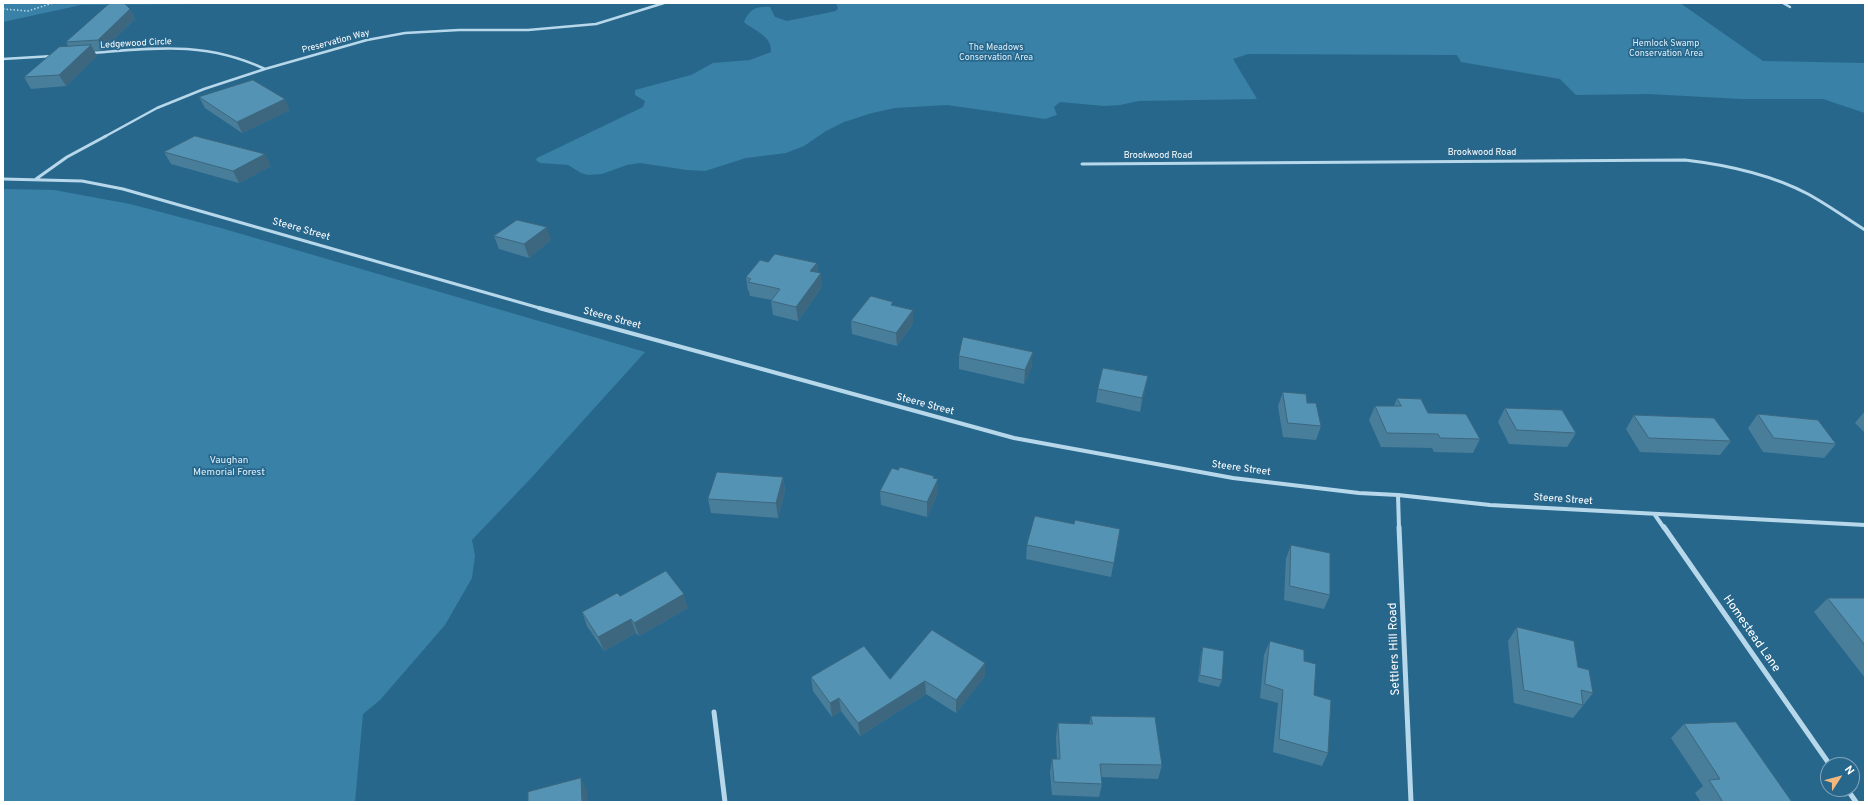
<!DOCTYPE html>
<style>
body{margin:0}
#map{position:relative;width:1868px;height:805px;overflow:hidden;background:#28678c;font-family:Overpass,sans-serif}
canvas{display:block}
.frame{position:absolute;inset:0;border:4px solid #fff;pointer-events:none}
.north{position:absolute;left:1820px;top:757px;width:40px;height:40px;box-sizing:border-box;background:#28678c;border:1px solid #7ea4ba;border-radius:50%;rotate:54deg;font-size:11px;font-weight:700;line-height:16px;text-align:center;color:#fff}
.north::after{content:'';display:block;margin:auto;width:14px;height:18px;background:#f2b87d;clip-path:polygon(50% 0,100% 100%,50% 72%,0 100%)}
</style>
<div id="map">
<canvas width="1868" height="805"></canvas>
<div class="frame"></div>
<div class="north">N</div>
</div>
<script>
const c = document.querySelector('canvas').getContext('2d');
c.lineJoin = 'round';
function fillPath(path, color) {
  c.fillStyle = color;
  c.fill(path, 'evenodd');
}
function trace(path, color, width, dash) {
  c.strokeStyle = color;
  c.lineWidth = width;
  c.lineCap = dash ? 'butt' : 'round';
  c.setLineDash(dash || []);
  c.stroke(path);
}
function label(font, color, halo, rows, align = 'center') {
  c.font = font + ' Overpass,sans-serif';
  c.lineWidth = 3.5;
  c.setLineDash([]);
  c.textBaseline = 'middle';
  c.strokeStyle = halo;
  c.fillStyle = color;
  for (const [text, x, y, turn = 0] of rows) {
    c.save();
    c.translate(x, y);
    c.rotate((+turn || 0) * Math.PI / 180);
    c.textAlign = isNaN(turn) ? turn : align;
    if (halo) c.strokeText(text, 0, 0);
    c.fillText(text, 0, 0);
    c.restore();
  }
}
fillPath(new Path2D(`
 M3 3H324L81 5 3 22Z
 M836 3H1680L1763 61 1865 63V113L1823 99H1741L1648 94 1576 95 1560 79 1461 62 1457 55 1248 54 1233 59 1257 99 1139 101 1120 105 1104 106 1060 102 1054 107 1057 115 1045 119 947 105 895 108 872 113 844 122 826 131 804 146 786 153 746 158 705 171 687 170 640 163 627 165 602 174 588 175 581 173 568 165 540 163 536 160 537 158 643 107 645 101 635 95V90L691 75 713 63 750 60 771 52C772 35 754 31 744 22 749 9 757 6 770 7L775 17 787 21 836 11 838 8Z
 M3 189 54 190 130 204 221 228 645 352 533 476 472 540 475 556 472 578 445 625 380 700 363 714 355 802H3Z`), '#3981a6');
trace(new Path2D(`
 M3 9 28 11 53 3`), '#b7d8ea', 1.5, [1.5, 2]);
trace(new Path2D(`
 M1783 3 1790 7
 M92 53C156 48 205 41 265 69
 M3 59 53 56
 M104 137 157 108 204 89 265 69 367 40 405 33 459 30H528L596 24 664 3`), '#b7d8ea', 2.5);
trace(new Path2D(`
 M1082 164 1685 160C1728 165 1770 174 1808 194 1828 205 1846 218 1865 230
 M3 179 82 181 123 189 543 309
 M36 179 67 157 106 136`), '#b7d8ea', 3);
trace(new Path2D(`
 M539 308 1014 438 1233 478 1359 493 1398 495 1490 505 1865 525
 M1398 495 1399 528
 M1655 515 1664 528`), '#b7d8ea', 4);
trace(new Path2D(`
 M1399 527 1411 802
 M1664 527 1830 765
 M714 712 725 802
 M1847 789 1856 802`), '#b7d8ea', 5);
fillPath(new Path2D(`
 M130 9 135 19 103 50 94 51 97 56 66 86 31 89 24 77 68 46 66 42Z
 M199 97 290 110 242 133 205 108Z
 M164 152 271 166 239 183 171 164Z
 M494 236 551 240 529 258 499 249Z
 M768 262 817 263 818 273 822 287 798 321 773 315 771 301 772 300 750 296 749 291H748L746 277Z
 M893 305 913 310V324L897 346 852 334 851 321Z
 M959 356 1032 366 1024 384 959 369Z
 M1148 376 1145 390 1140 412 1096 402 1098 389Z
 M1283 392 1307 403 1321 426 1316 440 1283 437 1278 406Z
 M1397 398 1480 439 1473 453 1434 452 1432 448 1381 447 1369 420 1375 406H1394Z
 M1505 408 1576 433 1567 447 1509 444 1498 422Z
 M1865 411V433L1855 423Z
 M1758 414 1836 444 1824 458 1763 452 1748 428Z
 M1634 415 1731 441 1720 455 1640 452 1626 429Z
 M783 477 785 491 778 518 711 513 708 499Z
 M934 478 938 479V493L927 517 881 505 880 491Z
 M1074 524 1120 529 1111 577 1026 559 1027 545Z
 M1291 545 1330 595 1324 609 1284 600 1286 559Z
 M620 596 688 608 639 636 636 633 604 651 587 626 582 612Z
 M1828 598H1865V678L1814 612Z
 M1517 627 1578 667 1593 693 1573 718 1514 703 1508 641Z
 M1270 641 1304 661 1314 695 1328 753 1322 766 1273 752 1278 703 1260 698 1264 655Z
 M1203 647 1222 680 1219 687 1198 682 1201 654Z
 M985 663V676L956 713 926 694 860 736 841 711 832 717 813 691 811 677 890 679Z
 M1091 716 1162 765 1158 779 1101 777 1102 784 1099 797 1052 795 1050 772 1052 759H1057L1056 737 1058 723 1089 724Z
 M1684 724 1792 802H1701L1695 793 1703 786 1671 738Z`), '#497e9b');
fillPath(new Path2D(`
 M130 9 135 19 103 50 98 40Z
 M91 45 97 56 66 86 59 75Z
 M285 99 290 110 242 133 237 122Z
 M265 154 271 166 239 183 233 171Z
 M547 227 551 240 529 258 524 244Z
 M817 263 818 276 810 271Z
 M821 273 822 287 798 321 796 307Z
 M913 310V324L897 346 896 333Z
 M1033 352 1032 366 1024 384 1025 370Z
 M1148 376 1145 390 1140 412 1142 398Z
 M934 476V488L938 479V493L927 517V502Z
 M783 477 785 491 778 518 776 503Z
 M684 594 688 608 639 636 634 623Z
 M631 619 636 633 604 651 598 637Z
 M985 663V676L956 713V700Z
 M925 681 926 694 860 736 858 723Z
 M839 698 841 711 832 717 830 703Z
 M581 778 587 791 588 802H582Z`), '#3c677e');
const building = new Path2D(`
 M110 3H124L130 9 98 40 66 42Z
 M91 45 59 75 24 77 59 47Z
 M253 80 285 99 237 122 199 97Z
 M195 136 265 154 233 171 164 152Z
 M517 220 547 227 524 244 494 236Z
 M775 254 817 263 810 271 821 273 796 307 771 301 780 289 748 282 751 279 746 277 760 260 768 262Z
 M871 296 893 302 891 305 913 310 896 333 851 321Z
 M963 337 1033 352 1025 370 959 356Z
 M1103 368 1148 376 1142 398 1098 389Z
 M1283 392 1306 394 1307 403H1316L1321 426 1288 423Z
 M1397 398 1421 399 1428 413 1466 414 1480 439 1440 438 1438 434 1387 433 1375 406H1401Z
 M1505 408 1562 410 1576 433 1517 430Z
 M1758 414 1818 420 1836 444 1774 438Z
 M1634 415 1714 418 1731 441 1649 438Z
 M900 467 934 476 933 478 938 479 927 502 880 491 892 468 898 470Z
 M717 472 783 477 776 503 708 499Z
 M1035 516 1074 524 1075 520 1120 529 1114 563 1027 545Z
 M1291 545 1330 553V595L1290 586Z
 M666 571 684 594 634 623 631 619 598 637 582 612 617 593 620 596Z
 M1828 598H1865V645Z
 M1517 627 1574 641 1578 667 1589 670 1593 693 1581 690 1583 705 1524 690Z
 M932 630 985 663 956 700 925 681 858 723 839 698 830 703 811 677 864 646 890 679Z
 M1270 641 1304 650V661L1316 664 1314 695 1331 700 1328 753 1279 739 1283 690 1265 684Z
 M1203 647 1224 651 1222 680 1200 675Z
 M1091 716 1155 717 1162 765 1100 764 1102 784 1054 782 1052 759H1060L1058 723 1092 724Z
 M1736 722 1792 802H1723L1709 780 1720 779 1684 724Z
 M581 778 582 802H528V792Z`);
fillPath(building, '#5593b4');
trace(building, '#3c677e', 1);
label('9px', '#fff', '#28678c', [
 ["Preservation Way",336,42,-15],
 ["Ledgewood Circle",136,44,-3],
 ["Brookwood Road",1482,153],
 ["Brookwood Road",1158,156]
]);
label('9px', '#dbeef8', '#28678c', [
 ["Hemlock Swamp",1666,44],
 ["Conservation Area",1666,54],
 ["The Meadows",996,48],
 ["Conservation Area",996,58]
]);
label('10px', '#fff', '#28678c', [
 ["Steere Street",301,230,16],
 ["Steere Street",612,319,15],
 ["Steere Street",925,405,15],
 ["Steere Street",1241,469,8],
 ["Steere Street",1563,500,4]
]);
label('10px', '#dbeef8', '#28678c', [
 ["Vaughan",229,461],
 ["Memorial Forest",229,473]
]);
label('12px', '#fff', '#28678c', [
 ["Homestead Lane",1751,634,55],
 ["Settlers Hill Road",1395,649,-92]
]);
</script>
